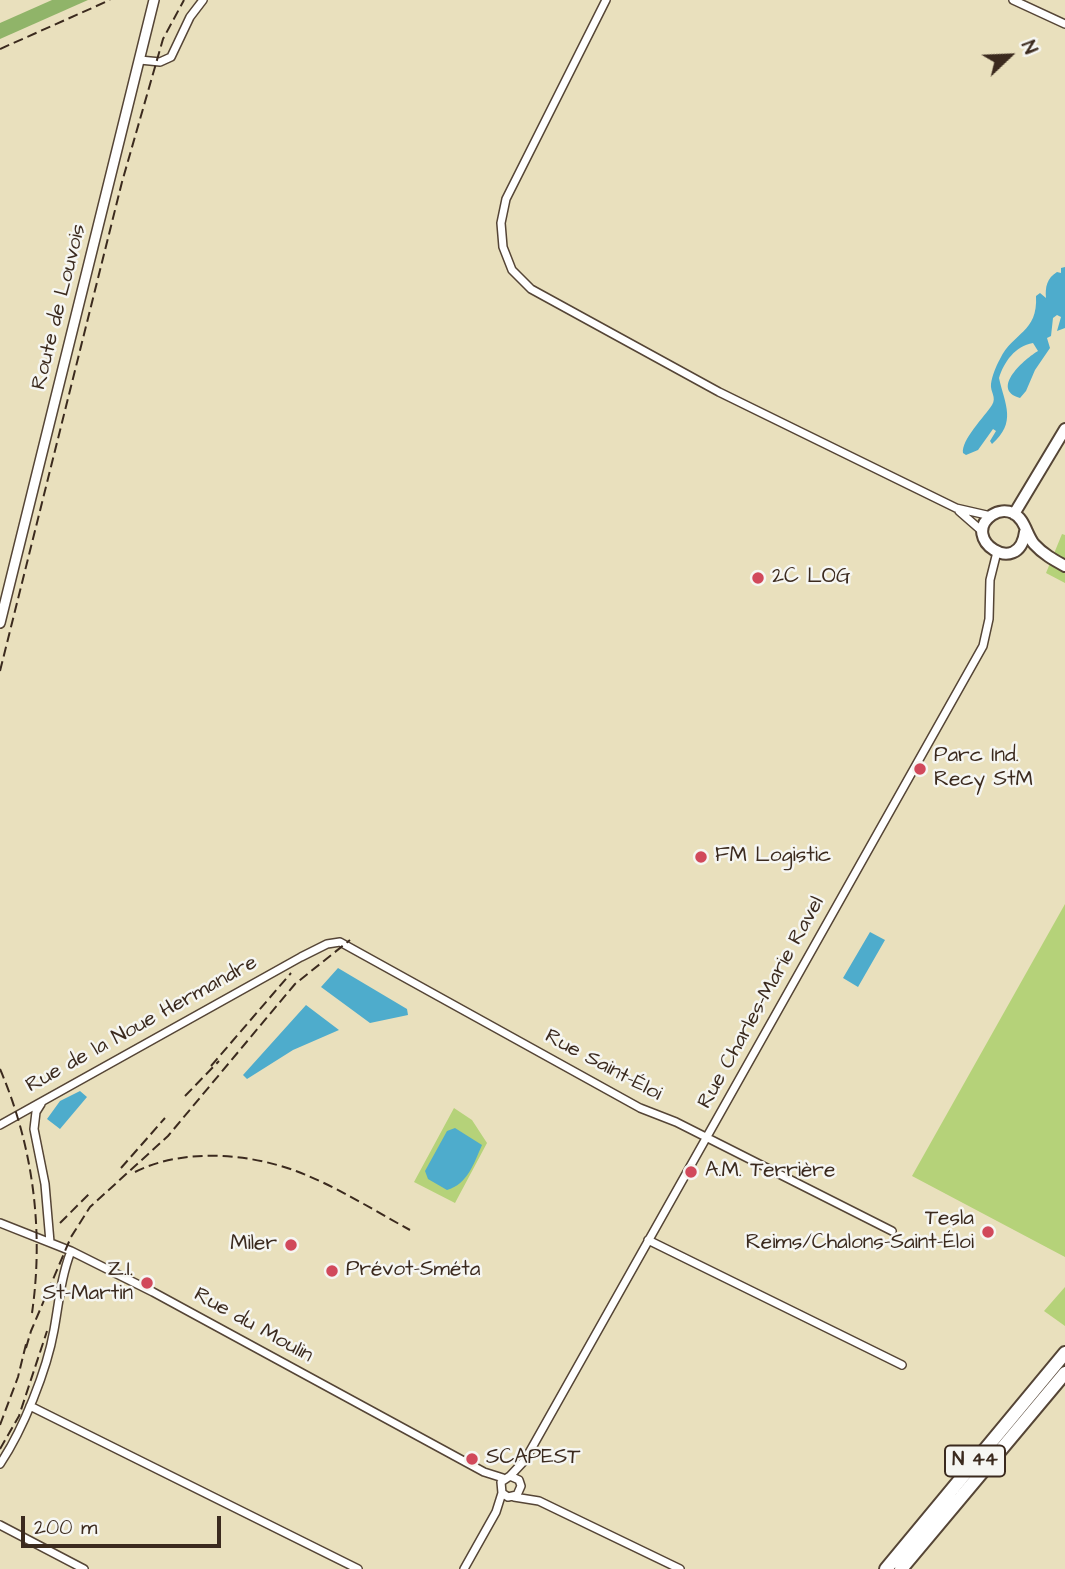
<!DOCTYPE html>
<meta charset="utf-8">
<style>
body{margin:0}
#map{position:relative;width:1065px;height:1569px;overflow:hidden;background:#e9e0bd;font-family:"Architects Daughter",sans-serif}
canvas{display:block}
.north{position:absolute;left:974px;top:21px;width:70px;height:70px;-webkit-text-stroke:5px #f6f6f2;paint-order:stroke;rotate:67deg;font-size:19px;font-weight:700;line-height:28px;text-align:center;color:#3b2a1e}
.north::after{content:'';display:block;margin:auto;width:24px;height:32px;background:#3b2a1e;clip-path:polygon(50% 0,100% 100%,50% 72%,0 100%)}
.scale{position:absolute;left:21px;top:1516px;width:200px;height:32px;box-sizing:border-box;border:4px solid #3b2a1e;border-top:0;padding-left:9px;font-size:21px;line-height:24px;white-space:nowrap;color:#3b2a1e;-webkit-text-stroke:5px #f6f6f2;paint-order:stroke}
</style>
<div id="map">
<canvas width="1065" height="1569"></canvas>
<div class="north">N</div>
<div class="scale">200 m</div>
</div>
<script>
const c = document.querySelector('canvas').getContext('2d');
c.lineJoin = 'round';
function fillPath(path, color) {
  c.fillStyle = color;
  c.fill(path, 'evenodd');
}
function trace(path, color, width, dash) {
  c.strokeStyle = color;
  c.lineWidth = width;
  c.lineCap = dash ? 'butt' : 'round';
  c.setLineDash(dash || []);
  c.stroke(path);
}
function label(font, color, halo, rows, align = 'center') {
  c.font = font + ' "Architects Daughter",sans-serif';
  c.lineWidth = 5;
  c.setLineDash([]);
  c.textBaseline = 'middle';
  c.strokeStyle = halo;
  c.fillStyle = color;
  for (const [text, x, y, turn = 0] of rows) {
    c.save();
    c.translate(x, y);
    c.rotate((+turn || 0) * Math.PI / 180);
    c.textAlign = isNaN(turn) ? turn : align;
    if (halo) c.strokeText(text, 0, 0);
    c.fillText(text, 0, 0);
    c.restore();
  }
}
fillPath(new Path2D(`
 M1062 534 1065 535V583L1046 573Z
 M1065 904V1257L912 1176Z
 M454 1108 472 1120 487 1143 455 1203 414 1182Z
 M1065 1287V1326L1044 1311Z`), '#b5d279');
fillPath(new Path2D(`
 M52 0H88L0 39V23Z`), '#90b469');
fillPath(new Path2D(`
 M1065 267V328L1057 331 1061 317 1057 315 1053 318 1051 336 1047 338 1050 348 1035 370 1026 391 1020 398C989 389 1026 358 1038 351L1033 343C1015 346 1004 362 999 378 1005 405 1017 422 992 444L990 441 996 431 993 429 978 450 966 455 963 453C961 440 985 416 992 405 997 397 990 392 991 384 992 376 996 366 1000 359 1013 332 1038 333 1036 296L1040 293 1046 298C1045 287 1047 278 1057 272L1061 273V268Z
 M870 932 885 940 858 987 843 978Z
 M338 968 407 1009 408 1015 370 1023 321 987Z
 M306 1005 339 1030 293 1050 247 1079 243 1075Z
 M80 1091 87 1097 60 1129 47 1119 60 1101Z
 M455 1128 482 1145C474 1163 468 1184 447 1190L428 1179 425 1171 447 1131Z`), '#4eaccc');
const minor = new Path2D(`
 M606 0 506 199 501 223 503 247 512 270 531 289 719 392 956 508 991 516
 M1013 0 1065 24
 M140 60 160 62 171 57 190 17 203 0
 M959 511 983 532
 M41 1104 36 1112 34 1129 45 1184 50 1242
 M0 1125 301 957 327 944 340 942 640 1108 676 1122 892 1231
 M0 1223 71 1251 153 1292 484 1472 503 1478
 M648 1240 902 1365
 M30 1406 358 1569
 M0 1464C23 1430 47 1370 54 1330 59 1302 61 1277 71 1251
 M510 1476 525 1460 983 646 989 619 990 580 997 552
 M514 1497 539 1501 680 1569
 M0 1525 84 1569
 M464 1569 496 1512 502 1493 501 1482 510 1476 519 1480 521 1486 517 1495 508 1497 502 1493`);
const tertiary = new Path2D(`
 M0 623 154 0`);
const secondary = new Path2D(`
 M1014 514 1065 429
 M1025 532C1019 579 959 538 992 515 998 511 1006 510 1013 513 1025 519 1026 534 1034 544 1043 554 1054 560 1065 566`);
const primary = new Path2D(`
 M886 1569 1065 1353
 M901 1569 1065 1373`);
trace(minor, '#554536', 10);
trace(tertiary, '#554536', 12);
trace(secondary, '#554536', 14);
trace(primary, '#554536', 16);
trace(minor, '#fff', 7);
trace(tertiary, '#fff', 9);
trace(secondary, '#fff', 10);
trace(primary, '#fff', 12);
trace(new Path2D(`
 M0 49 110 0
 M0 671 122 182 163 39 184 0
 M211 1066 291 973
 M0 1069C33 1146 44 1230 32 1313
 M185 1096 219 1061
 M121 1168 165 1118
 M135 1172C183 1148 247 1153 296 1171 336 1186 373 1210 410 1230
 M60 1223 90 1193
 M26 1348 31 1331 71 1237 90 1207 168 1136 295 984 350 940
 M0 1425 18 1377 27 1340
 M0 1449 19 1416 47 1331`), '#3b2a1e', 2, [10, 5]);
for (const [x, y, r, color] of [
 [758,578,7,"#d1495b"],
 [920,769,7,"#d1495b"],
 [701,857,7,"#d1495b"],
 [691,1172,7,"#d1495b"],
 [988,1232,7,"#d1495b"],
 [291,1245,7,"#d1495b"],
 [332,1271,7,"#d1495b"],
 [147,1283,7,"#d1495b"],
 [472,1459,7,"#d1495b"]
]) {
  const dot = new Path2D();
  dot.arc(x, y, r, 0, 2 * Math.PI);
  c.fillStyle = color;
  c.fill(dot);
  trace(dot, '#f6f6f2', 2.5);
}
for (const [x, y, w] of [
 [975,1461,60]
]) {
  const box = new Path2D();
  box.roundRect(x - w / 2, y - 15.5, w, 31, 5);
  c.fillStyle = '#f6f6f2';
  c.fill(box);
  trace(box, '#3b2a1e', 2);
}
label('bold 19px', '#3b2a1e', null, [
 ["N 44",975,1461]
]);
label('21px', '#3b2a1e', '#f6f6f2', [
 ["Route de Louvois",60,307,-76],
 ["Rue Charles-Marie Ravel",762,1003,-61],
 ["Rue de la Noue Hermandre",142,1025,-29],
 ["Rue Saint-Éloi",603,1066,28],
 ["Rue du Moulin",253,1326,29]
]);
label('21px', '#3b2a1e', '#f6f6f2', [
 ["2C LOG",772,578],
 ["Parc Ind.",934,757],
 ["Recy StM",934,781],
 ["FM Logistic",715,857],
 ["A.M. Terrière",705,1172],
 ["Tesla",974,1220,"right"],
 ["Reims/Chalons-Saint-Éloi",974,1244,"right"],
 ["Miler",277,1245,"right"],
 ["Z.I.",133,1271,"right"],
 ["St-Martin",133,1295,"right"],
 ["Prévot-Sméta",346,1271],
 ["SCAPEST",486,1459]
], 'left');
</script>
